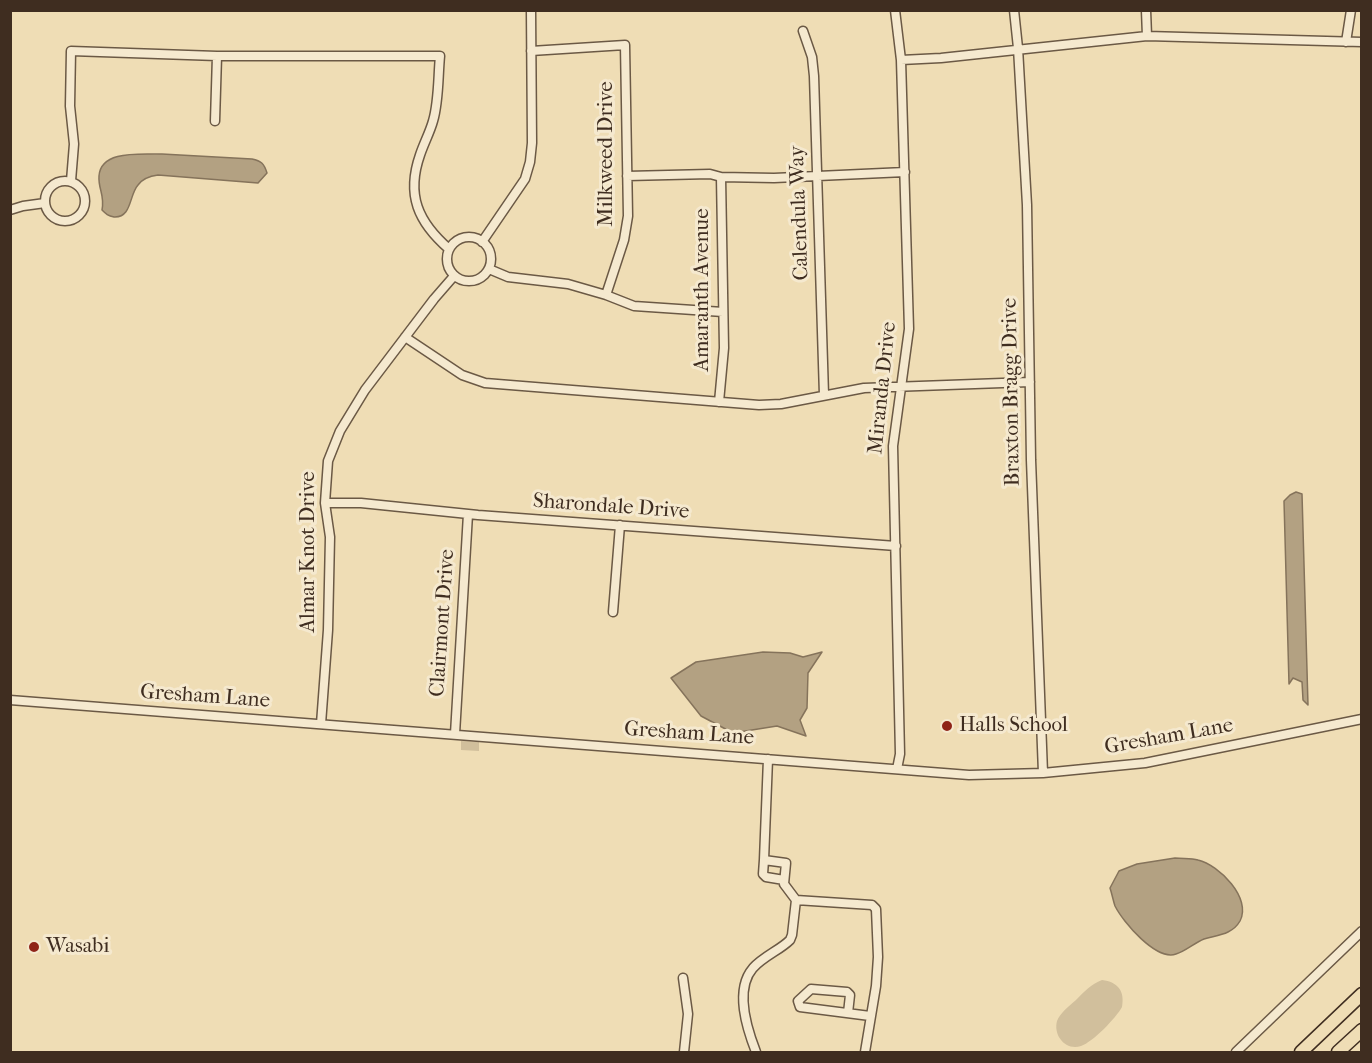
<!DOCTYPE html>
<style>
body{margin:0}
#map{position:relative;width:1372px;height:1063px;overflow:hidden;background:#efddb5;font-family:"IM FELL French Canon",serif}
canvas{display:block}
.frame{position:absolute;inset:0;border:12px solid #3f2d20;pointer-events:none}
</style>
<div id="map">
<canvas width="1372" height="1063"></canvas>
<div class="frame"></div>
</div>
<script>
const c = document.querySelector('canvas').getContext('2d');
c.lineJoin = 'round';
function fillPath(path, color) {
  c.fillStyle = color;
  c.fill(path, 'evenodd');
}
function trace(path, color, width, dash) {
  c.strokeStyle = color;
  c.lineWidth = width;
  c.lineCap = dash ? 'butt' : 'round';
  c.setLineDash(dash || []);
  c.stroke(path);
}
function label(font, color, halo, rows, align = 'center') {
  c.font = font + ' "IM FELL French Canon",serif';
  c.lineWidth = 6;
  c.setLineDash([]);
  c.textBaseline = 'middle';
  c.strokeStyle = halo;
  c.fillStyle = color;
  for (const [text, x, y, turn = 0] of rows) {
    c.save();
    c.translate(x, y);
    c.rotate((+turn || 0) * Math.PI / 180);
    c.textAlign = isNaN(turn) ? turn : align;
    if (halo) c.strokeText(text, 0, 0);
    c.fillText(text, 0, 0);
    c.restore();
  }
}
fillPath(new Path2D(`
 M461 741 479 742V751L461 750Z
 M1102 980C1118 982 1125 991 1122 1007 1116 1018 1093 1042 1081 1046 1066 1051 1053 1036 1057 1021 1060 1013 1069 1006 1076 1000 1084 992 1091 984 1102 980Z`), '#d1bf9c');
const water = new Path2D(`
 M162 154 252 159C261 161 264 163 267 173L258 183 158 175C150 176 143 178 138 185 129 195 132 218 114 217 108 216 106 214 102 210 105 195 98 189 99 176 101 149 143 155 162 154Z
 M1296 492 1302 494 1308 705 1303 700 1302 682 1293 678 1289 684 1284 501 1290 495Z
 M763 652 790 653 803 657 822 652 808 673 807 708 800 720 806 736 777 726 733 733 701 716 671 678 696 662Z
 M1175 858C1183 859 1191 858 1198 860 1219 865 1252 898 1240 921 1232 935 1217 935 1204 939 1194 943 1186 951 1176 954 1156 961 1123 922 1115 906 1113 900 1112 894 1110 888L1119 871 1137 864Z`);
fillPath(water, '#b3a182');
trace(water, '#85735b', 1.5);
const minor = new Path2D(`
 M895 10 901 60 909 329 893 446 900 754 897 769
 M1014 10 1018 48 1027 205 1031 460 1043 773
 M1146 10 1147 36
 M803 31 812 57 814 76 824 395
 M1346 42 1351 10
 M531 51 625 45 628 216 624 240 606 295
 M901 60 941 58 1147 36 1362 42
 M215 121 217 56
 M627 176 710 174 721 177 774 178 905 172
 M45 201a20 20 0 1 1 40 0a20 20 0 1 1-40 0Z
 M71 181 74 144 70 106 71 51 217 56H440C438 76 439 101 433 121 430 132 424 143 420 155 406 195 418 222 449 249
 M10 210 23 206 45 203
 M447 259a22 22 0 1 1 44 0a22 22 0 1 1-44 0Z
 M482 242 525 179 530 162 532 143 531 10
 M489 269 508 277 568 284 606 295 634 306 723 312
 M405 337 462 375 485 383 759 405 781 404 864 388 1030 382
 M719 402 724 348 721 177
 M325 503H361L478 515 896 546
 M613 612 620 525
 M10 700 969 775 1043 773 1145 763 1362 719
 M321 724 328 630 330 537 325 503 328 461 340 431 365 390 434 299 454 276
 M455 734 468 514
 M768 759 764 860 786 863 784 884 796 900 872 905 876 909 878 957 876 986 865 1052
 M764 860 763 874 766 877 784 880
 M683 978 688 1014 684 1052
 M848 1013 850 995 847 992 811 989 798 1001 800 1007 870 1016
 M756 1052C747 1029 734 990 753 968 764 956 780 950 790 940L792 935 796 900
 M1236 1052 1362 931`);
const highway = new Path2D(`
 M1301 1052 1362 994
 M1338 1052 1362 1030`);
trace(minor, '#6b5945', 11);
trace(highway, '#3f2d20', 15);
trace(minor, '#f5e9cf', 8);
trace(highway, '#efddb5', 12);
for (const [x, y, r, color] of [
 [947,726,6,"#8f2418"],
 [34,947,6,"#8f2418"]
]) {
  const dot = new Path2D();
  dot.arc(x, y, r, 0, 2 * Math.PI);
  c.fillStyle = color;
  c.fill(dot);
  trace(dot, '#f5e9cf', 2);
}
label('21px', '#3f2d20', '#f5e9cf', [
 ["Milkweed Drive",607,154,-90],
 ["Calendula Way",800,213,-92],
 ["Amaranth Avenue",703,290,-90],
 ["Miranda Drive",883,388,-84],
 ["Braxton Bragg Drive",1012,392,-91],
 ["Sharondale Drive",611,507,4],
 ["Almar Knot Drive",309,552,-90],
 ["Clairmont Drive",443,623,-86],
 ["Gresham Lane",205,697,4],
 ["Gresham Lane",689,734,4],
 ["Gresham Lane",1169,737,-10]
]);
label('21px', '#3f2d20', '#f5e9cf', [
 ["Halls School",959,726],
 ["Wasabi",46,947]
], 'left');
</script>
